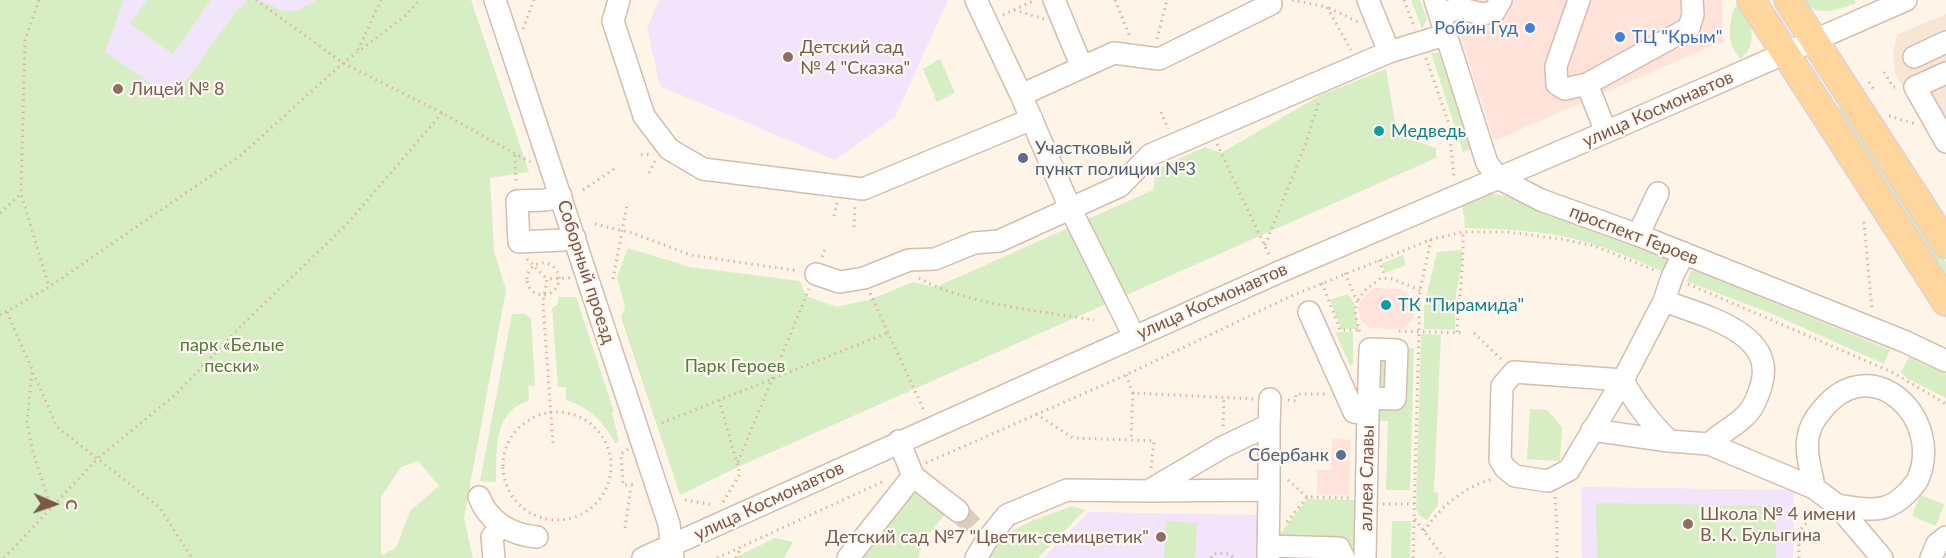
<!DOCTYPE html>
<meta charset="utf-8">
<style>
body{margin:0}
#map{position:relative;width:1946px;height:558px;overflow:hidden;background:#fef4e7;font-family:Lato,sans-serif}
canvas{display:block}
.north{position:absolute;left:24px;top:474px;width:60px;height:60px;-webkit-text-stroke:4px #fff8f0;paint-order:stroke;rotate:92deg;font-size:16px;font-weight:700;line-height:24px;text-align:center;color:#7b5748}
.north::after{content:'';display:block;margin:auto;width:21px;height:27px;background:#7b5748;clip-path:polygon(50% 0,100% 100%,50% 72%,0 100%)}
</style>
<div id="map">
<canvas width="1946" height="558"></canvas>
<div class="north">С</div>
</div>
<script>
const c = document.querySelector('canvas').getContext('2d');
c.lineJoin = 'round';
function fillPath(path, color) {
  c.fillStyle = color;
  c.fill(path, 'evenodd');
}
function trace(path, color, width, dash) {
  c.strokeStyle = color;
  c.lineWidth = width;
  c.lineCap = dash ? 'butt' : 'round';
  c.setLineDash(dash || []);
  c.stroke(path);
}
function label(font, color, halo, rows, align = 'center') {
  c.font = font + ' Lato,sans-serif';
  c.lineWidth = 4.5;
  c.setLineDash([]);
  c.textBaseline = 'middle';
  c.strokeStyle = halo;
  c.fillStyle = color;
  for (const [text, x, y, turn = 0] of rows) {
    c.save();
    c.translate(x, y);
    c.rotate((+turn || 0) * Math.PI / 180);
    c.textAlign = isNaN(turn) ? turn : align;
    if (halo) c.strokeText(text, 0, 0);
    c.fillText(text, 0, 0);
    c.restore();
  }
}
fillPath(new Path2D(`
 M1946 14V154L1896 76 1893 54 1897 35Z`), '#f7e5d5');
fillPath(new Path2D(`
 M1449 0H1722L1723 41 1494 141Z
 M1374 288 1400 289 1413 300 1415 310 1413 319 1403 329 1369 328 1361 320 1358 310 1360 301Z
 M1332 439 1351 440 1349 495 1317 494V470H1331Z`), '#ffe3db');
fillPath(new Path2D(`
 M53 0H247L119 187Z
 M254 0H357L348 36Z
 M659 0H948L895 117 835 160 660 86 647 28Z
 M1581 487 1794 490 1793 558H1582Z
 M1089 512 1258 515 1257 558H1043Z`), '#f1e4fb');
fillPath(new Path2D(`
 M0 0H124L105 52 159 89 186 81 238 8 241 9 247 0C281 0 278 26 316 0H471L529 172 490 178 494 251 506 290 464 518 473 558H0ZM418 461 439 486 410 511 396 548 381 555V497L401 467Z
 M147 0H211L173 54 130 24Z
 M1411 0H1420L1427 19 1422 29Z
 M1803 0H1854L1856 3C1838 10 1817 18 1803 0Z
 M1738 3C1750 21 1761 43 1740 59 1737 55 1734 50 1732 46 1728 34 1730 12 1738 3Z
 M1431 53H1439L1471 149 1463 152Z
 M940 59 955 93 937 102 923 69Z
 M1386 69 1397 135 1436 148V158L738 467 680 495 621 317 625 307 617 277 628 248 690 267 800 281 806 296 837 307 872 299 913 282 936 287 1153 190 1156 169 1205 147 1221 153 1321 95Z
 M1844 105 1946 262V279L1836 109Z
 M1485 193 1526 199 1672 254 1665 272C1642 263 1619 252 1595 245 1554 231 1508 229 1465 228L1462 199Z
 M1462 250V263L1456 293 1455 330 1424 329V305L1437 252Z
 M1403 255 1406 265 1385 273 1382 263Z
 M1692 269 1890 350 1884 364 1775 315 1686 281Z
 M1347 294C1358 301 1354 316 1359 329H1341L1330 300Z
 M559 297H576L614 411 612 412 619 441 615 443C603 421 590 408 566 400V387H558L552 308 557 305Z
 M512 314H525L531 318 535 386H528L529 401C492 411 497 453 496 482L480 481Z
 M1335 332H1353V365H1350Z
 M1421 334 1441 335 1434 492 1438 493V505L1427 520 1419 515 1416 509Z
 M1410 348H1414L1410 490H1386L1388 421H1371V401H1398L1405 353Z
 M1387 356 1385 388 1377 390 1374 360Z
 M1909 357 1946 374V398L1908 379 1901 372Z
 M1530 409 1547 410 1562 427 1560 461 1527 459Z
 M913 484 947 512 923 541 918 558H856Z
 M1920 495 1944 504 1936 526 1912 516Z
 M1307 499 1358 500 1356 558H1345L1272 544Z
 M1596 503 1776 506V558H1597Z
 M1072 506 1085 510 1038 558H982C1003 527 1039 519 1072 506Z
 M1166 521 1197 523 1195 558H1164Z
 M1392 521H1411L1410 558H1391Z
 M775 538 793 542 784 558H734Z`), '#d7eec4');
trace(new Path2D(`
 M958 511 979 533`), '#ddcdbf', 21, [21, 10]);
const minor = new Path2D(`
 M495 0 669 524 673 558
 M619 0 613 21 644 116 669 149 703 169 863 189 1032 119
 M976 0 1021 95 1070 208 1134 336
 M1054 0 1082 67
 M1368 0 1389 52
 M1435 0 1487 163 1498 178 1541 200 1638 235 1906 342 1946 361
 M1579 0 1556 66 1557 84 1565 89 1587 84 1606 132
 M1440 15 1458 8 1482 14 1494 12 1501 0
 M1914 57 1946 42
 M1946 73 1915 87 1946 142
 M1587 84 1689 28 1693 14 1692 0
 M1021 95 1114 53 1159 59 1271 4 1269 0
 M561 196 546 200 517 201 519 242 563 240 575 238
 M1638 235 1658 193
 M816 274 840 282 864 278 909 260 935 259 974 243 999 241 1120 186 1150 155 1389 52 1445 35
 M1664 301C1701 315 1778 332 1761 386 1758 396 1754 408 1746 415 1736 426 1720 433 1709 444
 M1309 312 1354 412 1368 414
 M1623 380 1514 372 1502 386 1500 460 1505 468 1515 476 1548 481 1569 470 1623 380 1664 301 1672 277 1684 253
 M1623 380C1635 404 1650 422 1669 441
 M1592 430 1669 441 1709 444 1814 488 1837 505 1882 558
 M899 441 913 476 958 511
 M1814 488C1812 472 1805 454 1808 438 1809 428 1815 418 1822 410 1872 347 1946 420 1917 481 1892 515 1875 511 1837 505
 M1269 490V425
 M1148 491 1269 490 1268 558
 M479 497C488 521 511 535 537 537
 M1268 546 1339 548 1344 558
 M494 558 492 537 501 526
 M643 558 1277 273 1606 132 1906 0
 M848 558 913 476
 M976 558 986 541 1007 515 1067 490 1148 491 1223 447 1269 425 1270 399
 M1365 558 1368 414 1370 349 1397 350 1395 399 1368 398
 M1931 558 1937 544 1946 537`);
const major = new Path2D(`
 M1751 0 1946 302
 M1788 0 1946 244`);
trace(minor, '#d4bdae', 24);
trace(major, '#ddd3cf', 30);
trace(new Path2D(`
 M39 0 25 40 21 194 49 287
 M256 0 343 63 442 113 530 162
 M1115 0 1130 37
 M1292 0 1327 7 1351 50
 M1404 0 1414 26
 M1329 8 1358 22
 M1014 10 1044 19
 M1003 15 1035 0
 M523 29 534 0
 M1157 39 1167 0
 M358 50 381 0
 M1426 58 1449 124 1454 179
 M1884 72 1893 87H1898
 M1869 82 1875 92
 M1161 112 1168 129
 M1889 116 1916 124
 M1217 144 1270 257
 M515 155 516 184
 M641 155 651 154
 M649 173 655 161
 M583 190 614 169
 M0 213 21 194
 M834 216 837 203
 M1864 222 1872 310
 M595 224 632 233 691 255 799 271
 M854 227 855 205
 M1265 245 1306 143 1319 101
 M822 257 826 246
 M527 259 547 279
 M1379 260 1385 277
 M527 279a16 16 0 1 1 32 0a16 16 0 1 1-32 0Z
 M1345 273 1357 302 1355 312 1360 334
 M919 278C964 304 1041 311 1094 320
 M613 279 627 205
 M1322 283 1340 330H1360
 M1688 284 1892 372 1946 404
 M870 293 925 413
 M1358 300 1364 291 1381 278 1392 279 1420 290
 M7 312 57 427 159 507 192 558
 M0 315 49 287 241 155 343 63 405 16 420 0
 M1399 331 1463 333
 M1457 332C1459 299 1464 266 1463 232
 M1474 333 1501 359
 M32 373 27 422 33 452 51 508
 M1126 375 1133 393
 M719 400 740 474 723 502
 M1288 400 1296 401V394H1328
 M503 466a54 54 0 1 1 108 0a54 54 0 1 1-108 0Z
 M1036 414 1073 438 1131 440
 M662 423 887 333
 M1223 426 1224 398
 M553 443 543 303 547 279 570 278
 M628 449 621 454 623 485 637 484
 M738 462 809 289
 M926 463 1126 375 1289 297 1432 239 1463 232H1508L1561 239 1594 246 1657 271
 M1151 468 1154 441 1131 440 1133 393 1254 399
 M1288 480 1307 497
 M1555 497 1557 525V558
 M685 500 714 505
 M1383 504H1414
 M1415 519 1444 558
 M1287 522 1307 497 1349 498
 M625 528 631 486
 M1424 531C1440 507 1464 487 1492 479
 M4 558 97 459 175 395 247 320 346 225 442 113
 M717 558 884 481
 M736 558 741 547
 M1211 558 1212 555 1218 553 1230 554 1234 558
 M1413 558 1420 290 1431 240
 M1799 558V531L1817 512`), '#dcb39e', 3, [1.5, 4.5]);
trace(minor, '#fff', 21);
trace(major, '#ffd59e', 27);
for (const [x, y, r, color] of [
 [1530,28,6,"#3f7fe0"],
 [1620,37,6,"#3f7fe0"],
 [788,57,6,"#8d6e63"],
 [118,89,6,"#8d6e63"],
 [1379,131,6,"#0f9aa8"],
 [1023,158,6,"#5c6f8a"],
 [1386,305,6,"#0f9aa8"],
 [1341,455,6,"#5c6f8a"],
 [1688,524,6,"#8d6e63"],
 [1161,537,6,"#8d6e63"]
]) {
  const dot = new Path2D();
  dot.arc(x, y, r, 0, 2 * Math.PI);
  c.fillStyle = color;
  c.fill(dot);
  trace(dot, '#fff8f0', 2);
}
label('18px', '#366cbe', '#fff8f0', [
 ["Робин Гуд",1518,28],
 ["ТЦ \"Крым\"",1632,37,"left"]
], 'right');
label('18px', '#785e54', '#fff8f0', [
 ["Детский сад",800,47],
 ["№ 4 \"Сказка\"",800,68],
 ["Лицей № 8",130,89],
 ["Школа № 4 имени",1700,514],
 ["В. К. Булыгина",1700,535],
 ["Детский сад №7 \"Цветик-семицветик\"",1149,537,"right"]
], 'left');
label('18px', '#7b5748', '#fff8f0', [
 ["улица Космонавтов",1658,109,-24],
 ["проспект Героев",1634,235,21],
 ["Соборный проезд",586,272,72],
 ["улица Космонавтов",1212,301,-24],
 ["аллея Славы",1367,478,-89],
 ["улица Космонавтов",769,501,-25]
]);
label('18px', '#0d838f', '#fff8f0', [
 ["Медведь",1391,131],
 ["ТК \"Пирамида\"",1398,305]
], 'left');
label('18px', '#4e5e75', '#fff8f0', [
 ["Участковый",1035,148],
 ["пункт полиции №3",1035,169],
 ["Сбербанк",1329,455,"right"]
], 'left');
label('18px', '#527c3c', '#fff8f0', [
 ["парк «Белые",232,345],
 ["пески»",232,366],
 ["Парк Героев",735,366]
]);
</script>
